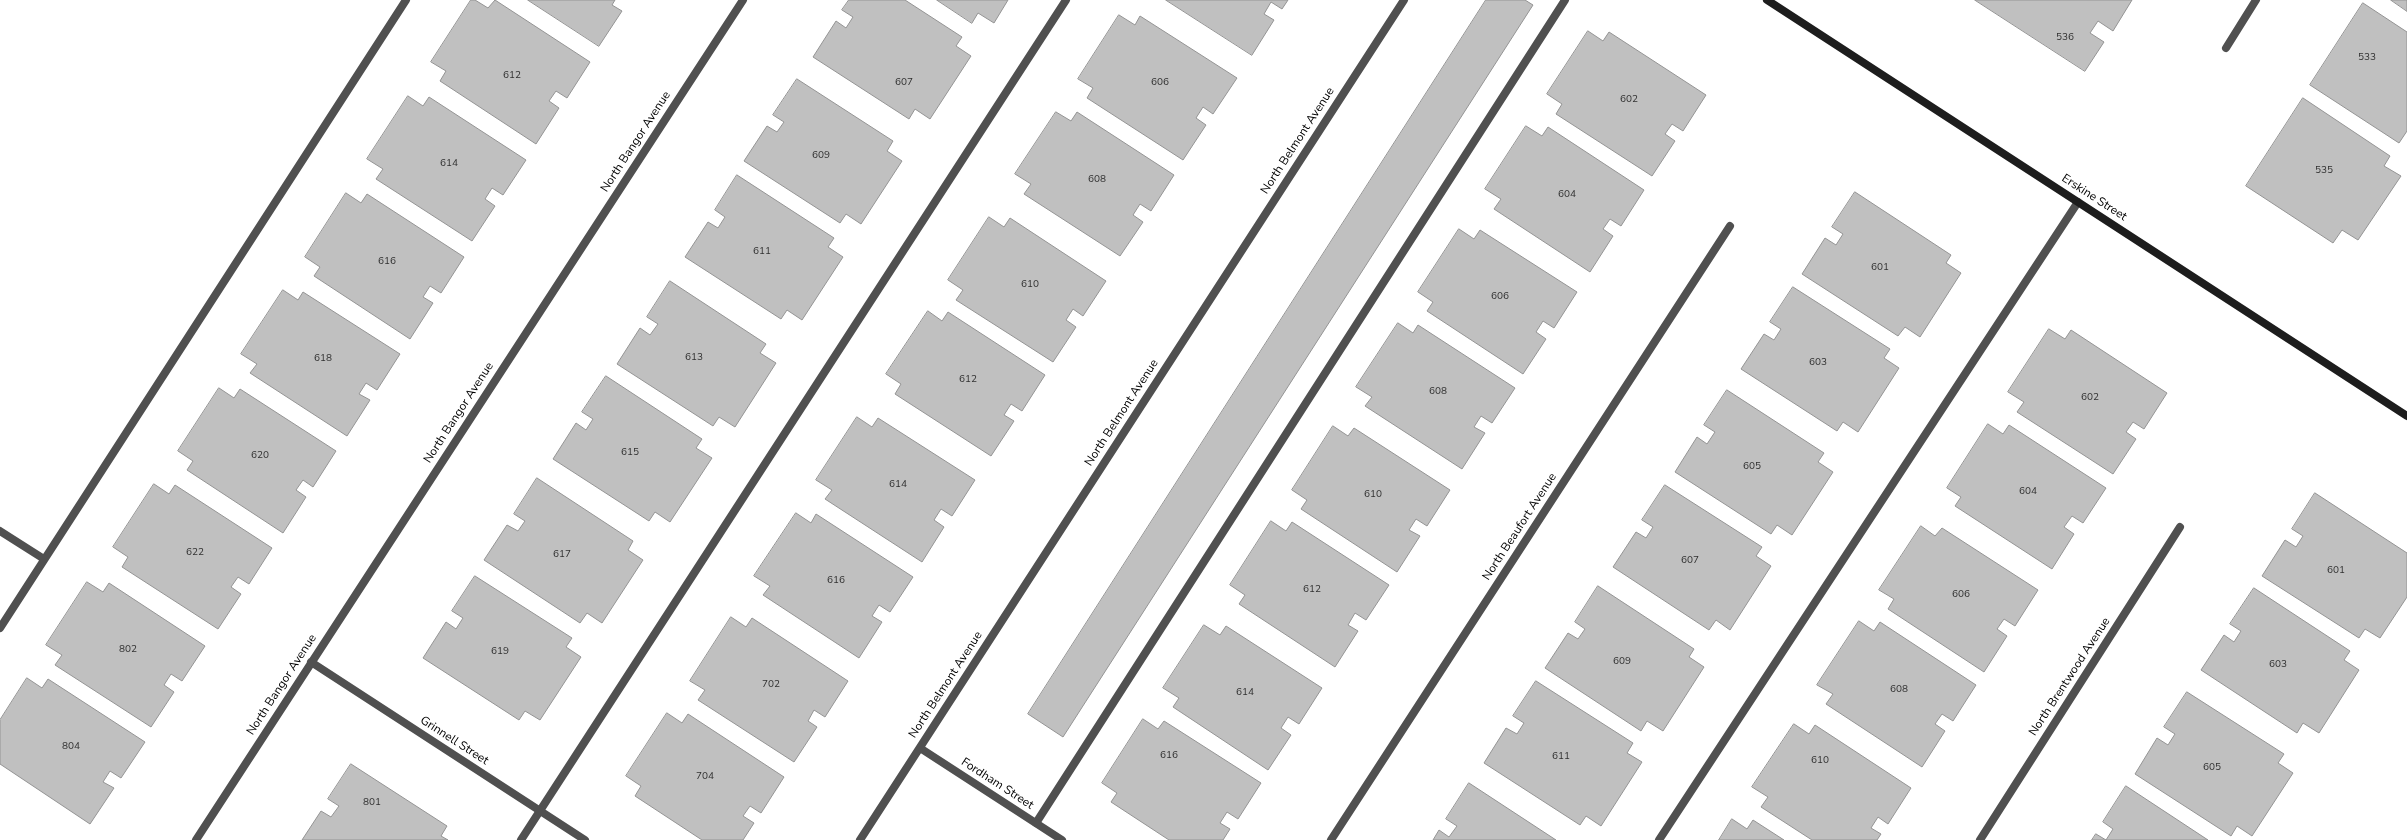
<!DOCTYPE html>
<style>
body{margin:0}
canvas{display:block;background:#fff}
</style>
<canvas width="2407" height="840"></canvas>
<script>
const c = document.querySelector('canvas').getContext('2d');
c.lineJoin = 'round';
function fillPath(path, color) {
  c.fillStyle = color;
  c.fill(path, 'evenodd');
}
function trace(path, color, width, dash) {
  c.strokeStyle = color;
  c.lineWidth = width;
  c.lineCap = dash ? 'butt' : 'round';
  c.setLineDash(dash || []);
  c.stroke(path);
}
function label(font, color, halo, rows, align = 'center') {
  c.font = font + ' "Nunito Sans",sans-serif';
  c.lineWidth = 4;
  c.setLineDash([]);
  c.textBaseline = 'middle';
  c.strokeStyle = halo;
  c.fillStyle = color;
  for (const [text, x, y, turn = 0] of rows) {
    c.save();
    c.translate(x, y);
    c.rotate((+turn || 0) * Math.PI / 180);
    c.textAlign = isNaN(turn) ? turn : align;
    if (halo) c.strokeText(text, 0, 0);
    c.fillText(text, 0, 0);
    c.restore();
  }
}
const building = new Path2D(`
 M471 0H475L488 8 495 0 590 62 567 98 556 91 549 101 559 108 536 144 440 81 446 71 431 62Z
 M528 0H615L612 5 622 11 599 46Z
 M849 0H905L962 37 956 46 971 56 930 119 915 109 909 119 813 57 836 21 846 28 853 17 842 10Z
 M937 0H1008L994 23 978 13 972 23Z
 M1166 0H1288L1282 9 1271 2 1264 14 1274 20 1252 55Z
 M1486 0H1525L1533 5 1063 737 1028 714Z
 M1975 0H2132L2113 31 2098 21 2090 33 2104 42 2085 71Z
 M2391 0H2407V11Z
 M2363 3 2407 32V131L2399 143 2310 85Z
 M1119 15 1135 25 1140 16 1237 78 1213 114 1203 107 1196 118 1206 125 1183 160 1087 98 1093 88 1078 79Z
 M1588 31 1603 41 1609 32 1706 95 1683 131 1672 124 1665 134 1675 141 1652 176 1556 114 1562 104 1547 94Z
 M797 79 893 141 887 151 902 161 861 224 846 214 840 223 744 161 767 126 777 132 784 122 773 115Z
 M408 96 423 106 429 97 526 160 503 195 492 188 485 199 495 206 472 241 376 179 383 169 367 159Z
 M2303 98 2390 156 2384 166 2401 176 2358 240 2342 230 2333 243 2246 186Z
 M1056 112 1071 121 1077 112 1174 175 1151 211 1140 204 1133 215 1143 222 1120 256 1024 194 1031 184 1015 174Z
 M1526 126 1542 136 1548 127 1644 190 1621 226 1610 219 1603 229 1613 236 1590 272 1494 209 1501 199 1485 189Z
 M737 175 834 238 828 247 843 257 802 320 787 310 781 319 685 257 708 222 718 228 725 217 715 210Z
 M1855 192 1951 255 1946 263 1961 273 1920 337 1905 327 1898 336 1802 274 1825 238 1836 245 1843 234 1832 227Z
 M346 193 361 203 367 194 464 257 441 293 430 286 423 297 433 303 410 339 314 276 320 267 305 257Z
 M989 217 1004 227 1010 218 1106 281 1083 316 1073 309 1066 320 1076 327 1053 362 956 300 963 290 948 280Z
 M1459 229 1474 239 1480 230 1577 292 1554 328 1543 321 1536 332 1546 339 1523 374 1427 311 1433 302 1418 292Z
 M670 281 766 344 760 353 776 363 735 427 719 417 713 426 617 364 640 328 650 335 658 324 647 317Z
 M1793 287 1890 349 1884 358 1899 368 1858 432 1843 422 1837 431 1741 369 1764 334 1774 340 1781 329 1770 322Z
 M283 290 298 300 303 292 400 354 377 390 366 383 359 394 370 400 347 436 250 373 257 364 241 354Z
 M928 311 942 321 948 312 1045 375 1022 411 1011 404 1004 415 1014 421 991 456 895 394 901 384 886 374Z
 M1398 323 1413 333 1418 325 1515 388 1492 423 1481 416 1474 427 1485 433 1462 469 1365 406 1372 397 1356 387Z
 M2049 329 2065 339 2071 330 2167 393 2144 429 2133 422 2126 432 2136 439 2113 474 2017 412 2024 402 2008 392Z
 M606 376 702 439 696 448 712 458 670 522 655 512 649 521 553 459 576 423 586 430 593 419 582 412Z
 M219 388 234 398 240 389 336 451 313 487 303 480 296 490 306 497 283 533 187 470 193 461 178 451Z
 M1727 390 1824 453 1818 462 1833 472 1792 535 1777 525 1771 534 1675 472 1697 437 1707 444 1715 432 1704 425Z
 M857 417 872 427 878 418 975 480 952 516 941 509 934 520 944 527 922 562 825 499 832 490 816 480Z
 M1988 424 2003 434 2009 425 2106 488 2083 523 2072 516 2064 527 2074 534 2052 569 1955 506 1961 497 1947 488Z
 M1333 426 1348 436 1354 428 1450 490 1427 526 1416 519 1409 530 1420 536 1397 572 1301 509 1307 500 1292 490Z
 M537 478 633 541 628 550 643 560 602 623 587 613 580 623 484 560 507 525 518 531 525 521 514 514Z
 M154 484 169 494 175 485 272 548 249 584 238 577 231 587 241 594 218 629 122 567 128 557 113 547Z
 M1665 485 1762 547 1756 556 1771 566 1730 630 1716 620 1709 630 1613 567 1636 532 1646 538 1653 527 1642 520Z
 M2315 493 2407 553V597L2380 638 2365 629 2359 638 2262 576 2285 540 2296 547 2303 536 2292 529Z
 M796 513 811 523 816 514 913 577 890 612 879 605 872 616 882 622 859 658 763 595 770 586 754 576Z
 M1271 521 1286 531 1292 522 1389 585 1366 620 1355 613 1348 625 1358 631 1335 667 1239 604 1245 595 1230 585Z
 M1921 526 1935 536 1942 528 2038 590 2015 626 2004 619 1997 629 2007 636 1984 672 1888 609 1894 599 1879 590Z
 M475 576 572 638 566 647 581 657 540 720 525 711 519 720 423 658 446 622 456 629 463 618 452 611Z
 M87 582 103 592 109 583 205 646 182 681 171 674 164 685 174 692 151 727 55 665 62 655 46 645Z
 M1598 586 1694 649 1689 657 1704 667 1663 731 1647 721 1641 731 1545 668 1568 633 1578 639 1585 629 1575 622Z
 M2254 588 2350 651 2344 660 2359 670 2319 733 2303 723 2297 733 2201 670 2224 635 2234 642 2241 631 2230 624Z
 M731 617 746 627 752 618 848 681 825 717 814 710 808 721 817 727 794 762 698 700 705 690 690 681Z
 M1859 621 1874 631 1880 622 1976 685 1953 721 1942 714 1935 724 1945 731 1922 767 1826 704 1833 694 1817 685Z
 M1204 625 1220 635 1226 626 1322 688 1299 724 1288 717 1281 728 1291 735 1268 770 1173 707 1179 698 1163 688Z
 M27 678 42 688 48 679 145 742 121 778 110 771 103 782 114 788 90 824 0 764V720Z
 M1536 681 1633 743 1627 753 1642 762 1601 826 1586 816 1580 825 1484 763 1506 728 1517 734 1524 723 1513 716Z
 M2187 692 2284 754 2278 763 2293 773 2252 836 2237 826 2231 836 2135 774 2157 738 2168 745 2175 734 2164 727Z
 M667 713 682 723 688 714 784 777 761 813 750 806 743 816 754 823 743 840H702L635 796 641 786 626 776Z
 M1143 719 1158 729 1164 721 1261 783 1238 819 1227 812 1220 823 1230 829 1223 840H1169L1111 802 1117 793 1102 783Z
 M1794 724 1809 734 1815 725 1911 788 1888 824 1878 817 1871 828 1881 834 1877 840H1812L1761 807 1768 797 1752 787Z
 M351 764 447 826 441 836 448 840H302L321 811 331 817 339 806 328 799Z
 M1469 783 1556 840H1433L1439 830 1449 837 1457 826 1446 819Z
 M2126 786 2208 840H2106L2113 829 2103 822Z
 M1732 819 1747 829 1753 820 1784 840H1719Z
 M2096 834 2106 840H2092Z`);
fillPath(building, '#c0c0c0');
trace(building, '#949494', 1);
trace(new Path2D(`
 M0 531 44 559
 M0 628 406 0
 M1036 823 1565 0
 M521 840 1066 0
 M1659 840 2078 202`), '#505050', 8);
trace(new Path2D(`
 M2226 48 2256 0
 M311 662 585 840
 M920 748 1062 840
 M196 840 743 0
 M860 840 1404 0
 M1331 840 1730 226
 M1980 840 2180 527`), '#505050', 8);
trace(new Path2D(`
 M1767 0 2407 416`), '#1d1d1d', 8);
label('10px', '#303030', null, [
 ["536",2065,38],
 ["533",2367,58],
 ["612",512,76],
 ["607",904,83],
 ["606",1160,83],
 ["602",1629,100],
 ["609",821,156],
 ["614",449,164],
 ["535",2324,171],
 ["608",1097,180],
 ["604",1567,195],
 ["611",762,252],
 ["616",387,262],
 ["601",1880,268],
 ["610",1030,285],
 ["606",1500,297],
 ["613",694,358],
 ["618",323,359],
 ["603",1818,363],
 ["612",968,380],
 ["608",1438,392],
 ["602",2090,398],
 ["615",630,453],
 ["620",260,456],
 ["605",1752,467],
 ["614",898,485],
 ["604",2028,492],
 ["610",1373,495],
 ["622",195,553],
 ["617",562,555],
 ["607",1690,561],
 ["601",2336,571],
 ["616",836,581],
 ["612",1312,590],
 ["606",1961,595],
 ["802",128,650],
 ["619",500,652],
 ["609",1622,662],
 ["603",2278,665],
 ["702",771,685],
 ["608",1899,690],
 ["614",1245,693],
 ["804",71,747],
 ["616",1169,756],
 ["611",1561,757],
 ["610",1820,761],
 ["605",2212,768],
 ["704",705,777],
 ["801",372,803]
]);
label('12px', '#000', '#fff', [
 ["North Belmont Avenue",1298,141,-57],
 ["North Bangor Avenue",636,142,-57],
 ["Erskine Street",2094,198,33],
 ["North Bangor Avenue",459,413,-57],
 ["North Belmont Avenue",1122,413,-57],
 ["North Beaufort Avenue",1520,527,-57],
 ["North Brentwood Avenue",2070,677,-57],
 ["North Bangor Avenue",282,685,-57],
 ["North Belmont Avenue",946,685,-57],
 ["Grinnell Street",454,741,33],
 ["Fordham Street",997,784,33]
]);
</script>
